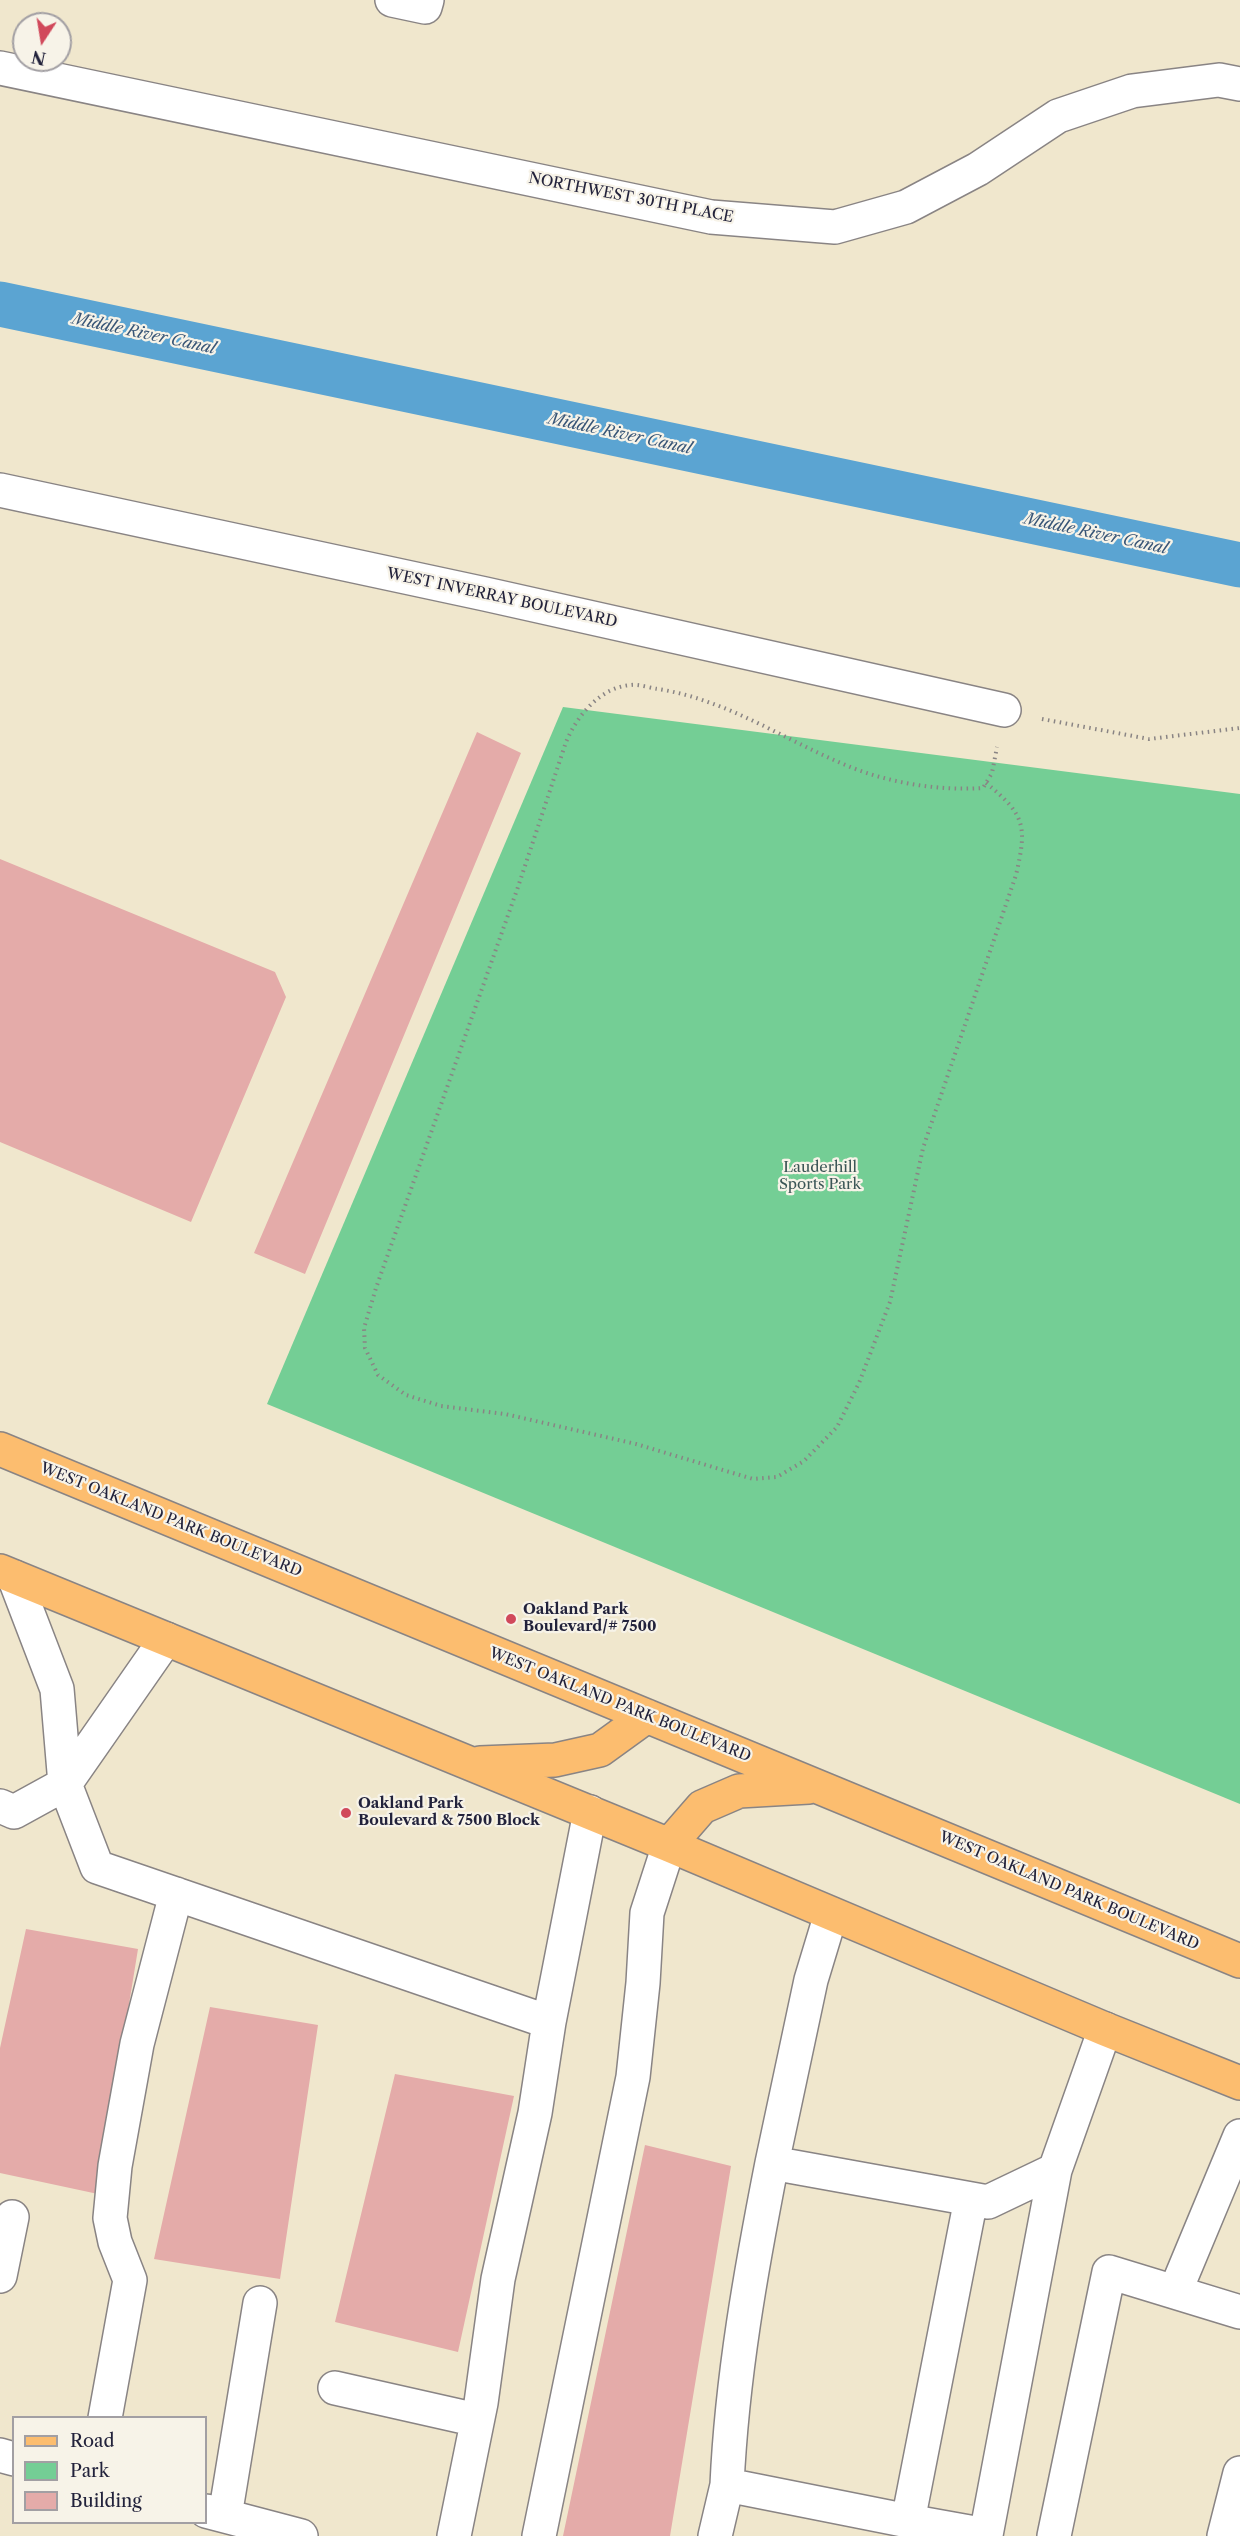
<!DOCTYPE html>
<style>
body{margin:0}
#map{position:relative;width:1240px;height:2536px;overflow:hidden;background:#f0e7cd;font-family:"Libre Caslon Text",serif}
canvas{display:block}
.legend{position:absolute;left:12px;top:2416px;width:195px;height:108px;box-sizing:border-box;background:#f7f3e8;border:2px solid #a29fa3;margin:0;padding:8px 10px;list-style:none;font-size:18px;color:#22223b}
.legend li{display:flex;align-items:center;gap:12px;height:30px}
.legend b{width:30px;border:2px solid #a29fa3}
.north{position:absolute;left:12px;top:12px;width:60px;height:60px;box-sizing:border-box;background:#f7f3e8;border:2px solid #a29fa3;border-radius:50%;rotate:192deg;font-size:16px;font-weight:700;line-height:24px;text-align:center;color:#22223b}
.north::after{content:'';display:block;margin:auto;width:21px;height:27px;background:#d1495b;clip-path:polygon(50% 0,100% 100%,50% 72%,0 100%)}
</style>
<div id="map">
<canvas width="1240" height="2536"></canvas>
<ul class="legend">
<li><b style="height:8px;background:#fcbd6f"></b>Road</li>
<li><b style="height:16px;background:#74ce95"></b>Park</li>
<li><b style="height:16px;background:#e4aba9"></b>Building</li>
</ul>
<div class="north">N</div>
</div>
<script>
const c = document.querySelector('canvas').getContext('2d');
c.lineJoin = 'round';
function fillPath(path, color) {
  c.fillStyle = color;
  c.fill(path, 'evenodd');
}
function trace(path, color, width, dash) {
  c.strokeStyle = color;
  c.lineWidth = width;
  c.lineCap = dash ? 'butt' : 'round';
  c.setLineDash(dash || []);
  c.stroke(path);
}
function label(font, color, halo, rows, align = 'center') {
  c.font = font + ' "Libre Caslon Text",serif';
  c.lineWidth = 4.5;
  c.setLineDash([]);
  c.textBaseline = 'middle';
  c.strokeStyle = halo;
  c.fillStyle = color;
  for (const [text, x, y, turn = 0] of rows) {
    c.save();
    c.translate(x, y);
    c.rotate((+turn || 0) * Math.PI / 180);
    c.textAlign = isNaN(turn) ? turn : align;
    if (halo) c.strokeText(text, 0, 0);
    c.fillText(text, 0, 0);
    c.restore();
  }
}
fillPath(new Path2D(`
 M563 707 1240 794V1804L267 1404Z`), '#74ce95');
trace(new Path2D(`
 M0 304 1240 565`), '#5ba4d2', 45);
fillPath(new Path2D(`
 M477 732 521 753 305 1274 254 1253Z
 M0 859 275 972 286 997 191 1222 0 1142Z
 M26 1929 138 1949 98 2194 0 2173V2048Z
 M210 2007 318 2025 280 2279 154 2259Z
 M395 2074 514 2096 458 2352 335 2322Z
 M645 2145 731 2166 670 2536H563Z`), '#e4aba9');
const minor = new Path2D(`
 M392 0 425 7 427 0
 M0 68 711 217 835 227 906 207 978 169 1058 116 1132 91 1219 80 1240 84
 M0 490 485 594 1004 710
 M14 1577 57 1689 65 1784 97 1867 549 2022 590 1812
 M0 1806 14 1812 65 1784 166 1639
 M831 1914 811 1980 772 2163 988 2202 1055 2170 1105 2029
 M0 2276 12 2217
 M1175 2292 1240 2136
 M335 2388 477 2420
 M105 2418 130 2280 115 2242 110 2218 115 2166 137 2044 176 1894
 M0 2455 14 2459
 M727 2485C732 2376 751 2270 772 2163
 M206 2511 301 2536
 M225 2516 260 2303
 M908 2521 986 2535 1055 2170
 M454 2536 481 2403 498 2279 535 2113 549 2022
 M539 2536 633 2077 643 1983 647 1913 669 1845
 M715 2536 727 2485 908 2521 971 2199
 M1054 2536 1109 2272 1240 2312
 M1224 2536 1240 2473`);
const major = new Path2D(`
 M0 1449 1240 1961
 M0 1571 669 1845 1105 2029 1240 2083
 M480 1763 555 1760 600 1750 647 1716
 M669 1845 702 1807 739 1791 809 1787`);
trace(minor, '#898484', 36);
trace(major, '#898484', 36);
trace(new Path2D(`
 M1042 719 1149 739 1240 728
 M986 783C1026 815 1027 827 1016 875L923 1148 890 1302 859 1383 837 1427 804 1461 777 1477 753 1479 636 1444 505 1414 441 1406 406 1395 378 1375 365 1348 364 1328 376 1288 518 887 566 742C577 716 600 687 631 685 639 684 650 688 658 689 728 700 784 740 848 766 889 783 939 791 983 788L992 773 997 747`), '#898484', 4, [1.5, 4.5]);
trace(minor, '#fff', 33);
trace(major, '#fcbd6f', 33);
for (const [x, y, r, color] of [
 [511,1619,6,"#d1495b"],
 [346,1813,6,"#d1495b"]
]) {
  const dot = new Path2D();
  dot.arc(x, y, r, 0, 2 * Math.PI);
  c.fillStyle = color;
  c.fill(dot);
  trace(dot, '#f7f3e8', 2);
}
label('15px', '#22223b', '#f7f3e8', [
 ["NORTHWEST 30TH PLACE",631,198,11],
 ["WEST INVERRAY BOULEVARD",502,598,12],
 ["WEST OAKLAND PARK BOULEVARD",171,1520,22],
 ["WEST OAKLAND PARK BOULEVARD",620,1705,22],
 ["WEST OAKLAND PARK BOULEVARD",1069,1891,23]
]);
label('15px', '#3b5656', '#f7f3e8', [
 ["Lauderhill",820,1168],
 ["Sports Park",820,1185]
]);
label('bold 15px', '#22223b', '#f7f3e8', [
 ["Oakland Park",523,1610],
 ["Boulevard/# 7500",523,1627],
 ["Oakland Park",358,1804],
 ["Boulevard & 7500 Block",358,1821]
], 'left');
label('italic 16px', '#395677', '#f7f3e8', [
 ["Middle River Canal",144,334,12],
 ["Middle River Canal",620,434,12],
 ["Middle River Canal",1096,534,12]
]);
</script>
